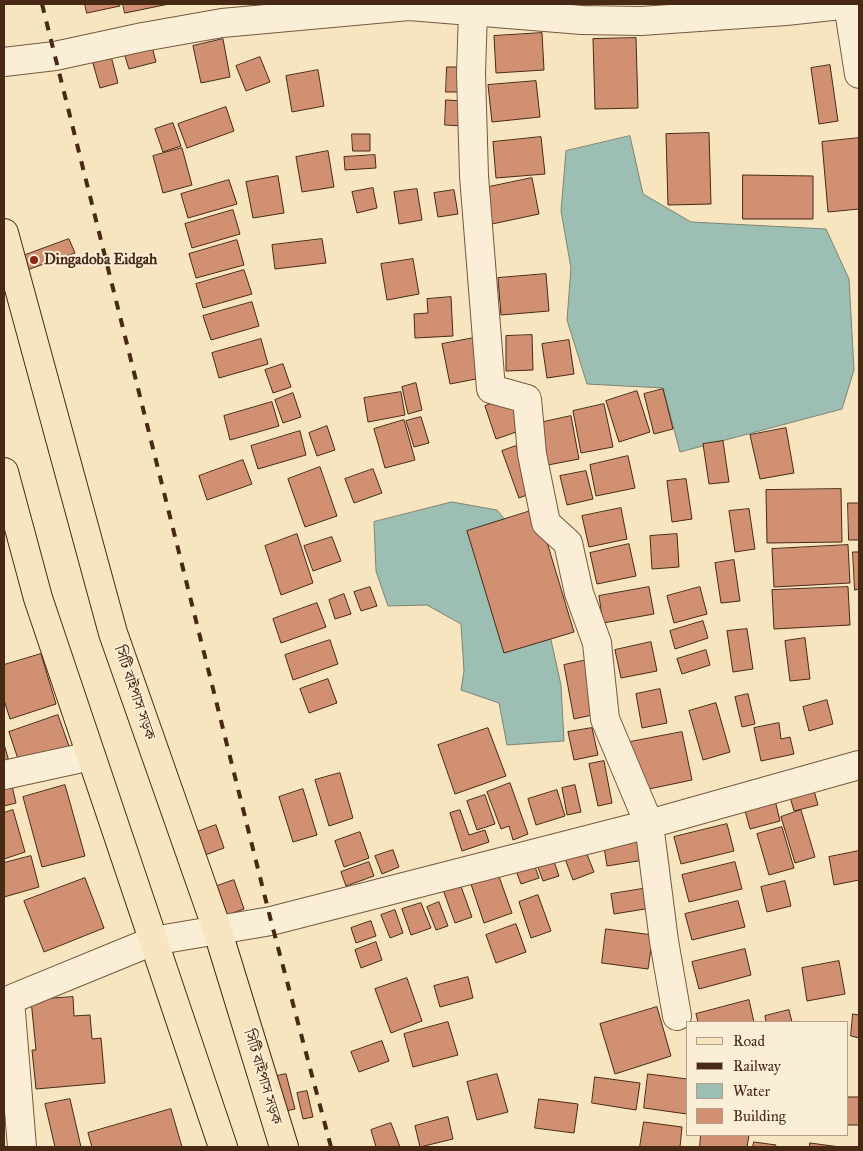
<!DOCTYPE html>
<meta charset="utf-8">
<style>
body{margin:0}
#map{position:relative;width:863px;height:1151px;overflow:hidden;background:#f7e5c0;font-family:"IM FELL Great Primer",serif}
canvas{display:block}
.frame{position:absolute;inset:0;border:5px solid #482914;pointer-events:none}
.legend{position:absolute;left:686px;top:1021px;width:162px;height:115px;box-sizing:border-box;background:#faeed6;border:1px solid #b39f88;margin:0;padding:6px 9px;list-style:none;font-size:15px;color:#482914}
.legend li{display:flex;align-items:center;gap:10px;height:25px}
.legend b{width:25px;border:1px solid #b39f88}
</style>
<div id="map">
<canvas width="863" height="1151"></canvas>
<div class="frame"></div>
<ul class="legend">
<li><b style="height:6px;background:#f7e5c0"></b>Road</li>
<li><b style="height:6px;background:#482914"></b>Railway</li>
<li><b style="height:14px;background:#9dbfb3"></b>Water</li>
<li><b style="height:14px;background:#d29073"></b>Building</li>
</ul>
</div>
<script>
const c = document.querySelector('canvas').getContext('2d');
c.lineJoin = 'round';
function fillPath(path, color) {
  c.fillStyle = color;
  c.fill(path, 'evenodd');
}
function trace(path, color, width, dash) {
  c.strokeStyle = color;
  c.lineWidth = width;
  c.lineCap = dash ? 'butt' : 'round';
  c.setLineDash(dash || []);
  c.stroke(path);
}
function label(font, color, halo, rows, align = 'center') {
  c.font = font + ' "IM FELL Great Primer","Noto Serif Bengali",serif';
  c.lineWidth = 4;
  c.setLineDash([]);
  c.textBaseline = 'middle';
  c.strokeStyle = halo;
  c.fillStyle = color;
  for (const [text, x, y, turn = 0] of rows) {
    c.save();
    c.translate(x, y);
    c.rotate((+turn || 0) * Math.PI / 180);
    c.textAlign = isNaN(turn) ? turn : align;
    if (halo) c.strokeText(text, 0, 0);
    c.fillText(text, 0, 0);
    c.restore();
  }
}
const water = new Path2D(`
 M630 136 643 194 691 222 826 229 849 279 854 370 842 409 680 452 663 388 587 384 567 320 571 268 561 211 566 151Z
 M452 502 497 510 535 556 541 595 561 685 564 741 507 745 499 703 461 690 464 671 461 624 427 605 388 606 376 571 374 522Z`);
fillPath(water, '#9dbfb3');
trace(water, '#7b8373', 1);
const building = new Path2D(`
 M85 4H119L120 6 87 13Z
 M123 4H169L125 13Z
 M554 4H591V9L554 8Z
 M542 33 544 70 496 73 494 36Z
 M636 38 638 108 595 109 593 39Z
 M223 39 230 77 201 83 193 46Z
 M151 43 156 62 129 69 123 50Z
 M111 56 118 83 100 88 92 60Z
 M260 57 270 82 246 91 236 66Z
 M830 65 838 121 819 124 811 68Z
 M447 67H466V92H446Z
 M318 70 324 106 292 112 286 76Z
 M536 81 540 117 492 122 488 85Z
 M446 100 465 101 464 126 445 125Z
 M226 107 234 131 187 148 178 124Z
 M173 123 181 146 163 152 155 129Z
 M709 133 711 204 668 205 666 134Z
 M352 134H370V151H353Z
 M541 137 545 174 496 178 493 142Z
 M859 138V209L828 212 822 142Z
 M182 148 192 185 163 193 153 156Z
 M328 151 334 187 302 192 296 157Z
 M375 155 376 168 345 170 344 157Z
 M743 175 813 176V219H743Z
 M278 176 284 213 253 218 246 182Z
 M532 178 539 214 492 224 484 188Z
 M229 180 237 204 188 218 181 194Z
 M373 188 377 208 357 213 352 192Z
 M417 189 422 220 399 224 394 192Z
 M454 190 458 214 438 217 434 193Z
 M233 210 240 234 192 248 185 224Z
 M69 239 75 253 24 271 20 257Z
 M322 239 326 263 275 269 272 245Z
 M237 240 244 265 196 278 189 254Z
 M413 259 419 294 387 300 381 264Z
 M244 270 252 294 203 308 196 284Z
 M546 274 549 311 501 315 498 278Z
 M451 297 453 336 415 338 414 314 428 313 427 299Z
 M252 302 259 326 211 340 203 316Z
 M532 335 533 370 506 371V336Z
 M474 338 481 378 450 384 442 344Z
 M261 339 268 364 219 378 212 353Z
 M569 340 574 374 547 378 542 344Z
 M283 364 291 387 273 393 265 370Z
 M416 383 422 410 408 414 402 387Z
 M663 389 673 429 654 434 644 394Z
 M637 391 650 432 619 442 606 401Z
 M401 392 405 415 368 422 364 398Z
 M293 393 301 417 283 423 275 400Z
 M510 397 522 430 496 439 485 406Z
 M272 402 279 426 230 440 224 416Z
 M604 404 613 447 581 453 573 411Z
 M571 416 579 459 548 465 539 423Z
 M421 417 429 443 414 447 406 421Z
 M404 420 415 460 385 468 374 429Z
 M327 426 335 450 317 456 309 433Z
 M786 428 794 473 760 479 750 435Z
 M300 431 306 455 258 469 251 446Z
 M723 441 729 482 709 484 703 444Z
 M516 446 532 493 519 498 502 451Z
 M628 456 635 488 596 496 590 465Z
 M243 460 252 484 207 500 199 476Z
 M320 467 337 516 305 527 288 479Z
 M373 469 382 493 354 503 345 479Z
 M586 471 593 499 567 505 560 476Z
 M686 479 692 519 672 522 667 481Z
 M841 489 842 542 767 543 766 490Z
 M848 503H859V540H849Z
 M621 508 627 539 589 547 582 516Z
 M537 509 574 632 504 653 467 531Z
 M749 509 755 549 735 552 729 511Z
 M297 534 313 583 281 595 265 546Z
 M677 534 679 567 652 569 650 536Z
 M332 537 341 561 313 571 304 546Z
 M629 544 636 576 597 584 590 553Z
 M848 545 850 583 774 587 772 549Z
 M853 552H859V589L855 590Z
 M734 560 740 601 721 603 715 563Z
 M370 587 377 606 361 611 354 592Z
 M649 587 654 614 603 623 599 596Z
 M700 587 707 614 674 623 667 596Z
 M848 587 850 625 774 629 772 590Z
 M344 594 351 614 335 619 329 600Z
 M317 603 326 627 281 643 273 619Z
 M703 621 708 638 675 649 670 631Z
 M747 629 753 669 733 672 727 631Z
 M805 638 810 679 790 681 785 641Z
 M330 640 338 664 293 680 285 655Z
 M651 642 657 671 621 678 615 650Z
 M706 650 710 665 682 674 677 659Z
 M41 654 56 704 10 719 4 700V665Z
 M587 660 597 714 574 719 564 665Z
 M328 679 337 703 309 713 300 689Z
 M660 689 667 723 642 728 636 694Z
 M748 694 755 724 742 727 735 697Z
 M827 700 833 724 809 731 803 707Z
 M716 703 730 752 703 760 689 711Z
 M58 715 76 766 26 783 9 732Z
 M779 723 781 739 790 737 794 754 761 761 754 728Z
 M488 728 506 776 455 794 438 745Z
 M592 728 598 755 574 760 568 732Z
 M682 732 692 780 639 791 630 742Z
 M4 744 10 765 4 767Z
 M604 761 612 803 598 806 589 764Z
 M9 773 16 803 4 806V774Z
 M340 773 353 818 329 826 315 780Z
 M811 780 818 805 794 811 787 786Z
 M510 783 528 834 513 840 509 826 501 829 487 792Z
 M65 785 85 856 42 867 23 797Z
 M575 785 581 812 567 815 562 788Z
 M303 789 317 835 293 842 279 797Z
 M557 790 565 816 536 825 528 799Z
 M485 795 495 824 477 830 467 801Z
 M774 796 780 821 750 829 743 803Z
 M13 810 25 852 4 859V813Z
 M460 810 469 835 485 830 489 842 462 851 450 813Z
 M801 810 815 857 795 863 781 817Z
 M727 824 734 851 681 864 674 837Z
 M216 825 224 848 197 858 189 835Z
 M782 827 794 868 769 875 757 834Z
 M360 832 369 858 344 867 335 841Z
 M641 841 644 860 607 866 604 847Z
 M583 844 594 872 573 880 562 851Z
 M393 850 399 867 382 874 375 856Z
 M859 851V880L834 885 829 857Z
 M31 856 39 887 4 897V863Z
 M552 856 559 876 543 881 536 862Z
 M533 861 539 878 521 884 515 868Z
 M369 862 374 876 346 886 341 872Z
 M735 862 742 889 689 902 682 875Z
 M497 871 512 913 484 923 470 881Z
 M85 878 104 928 44 952 24 901Z
 M458 878 472 917 455 923 441 884Z
 M234 880 244 909 227 915 217 886Z
 M785 881 791 906 767 912 761 887Z
 M648 888 651 908 614 914 611 894Z
 M538 895 551 931 531 938 519 902Z
 M738 901 745 927 692 940 685 914Z
 M439 902 448 926 436 930 427 907Z
 M421 903 431 928 411 935 402 909Z
 M395 910 403 933 390 938 381 915Z
 M371 921 376 936 356 943 351 928Z
 M516 924 526 952 496 963 486 935Z
 M606 929 653 935 648 969 602 963Z
 M376 942 382 960 361 968 355 950Z
 M745 949 751 975 699 989 692 962Z
 M839 961 845 994 807 1001 802 968Z
 M468 977 473 998 440 1007 434 986Z
 M407 978 422 1021 391 1033 375 989Z
 M73 997 74 1016 90 1015 92 1039 101 1038 105 1083 36 1089 32 1050H36L31 1000Z
 M749 1000 754 1022H698L696 1014Z
 M657 1007 671 1056 615 1074 600 1024Z
 M789 1010 792 1022H766L765 1016Z
 M853 1014 859 1015V1038L851 1036Z
 M448 1022 458 1055 413 1067 404 1034Z
 M382 1041 389 1061 359 1072 351 1052Z
 M286 1074 295 1109 277 1113 268 1078Z
 M497 1074 508 1112 477 1120 467 1082Z
 M648 1074 687 1079V1114L644 1108Z
 M595 1077 640 1083 636 1110 592 1103Z
 M307 1091 313 1117 303 1119 297 1093Z
 M847 1097H859V1125H847Z
 M70 1099 81 1147H55L45 1104Z
 M539 1099 578 1104 574 1133 535 1128Z
 M171 1109 182 1147H92L88 1133Z
 M448 1117 453 1139 420 1147 415 1126Z
 M644 1122 682 1127 680 1147H640Z
 M391 1123 400 1147H376L371 1130Z
 M701 1135H749L747 1147H700Z
 M754 1142 776 1145 775 1147H753Z
 M810 1143 840 1147H810Z`);
fillPath(building, '#d29073');
trace(building, '#482914', 1);
const minor = new Path2D(`
 M848 4 859 74
 M473 11 471 73 474 176 491 389 527 399 532 454 546 523 568 543 579 593 597 643 605 719 649 824 664 941 677 1016
 M4 62 55 56 143 37 222 23 409 6 582 20 641 21 786 11 850 4
 M4 775 91 756
 M10 1000 22 1147
 M4 1002 153 941 271 921 649 824 859 765`);
const major = new Path2D(`
 M4 233 113 633 217 929 284 1147
 M4 472 38 598 223 1147`);
trace(minor, '#74583f', 30);
trace(major, '#482914', 30);
trace(minor, '#faeed6', 28);
trace(major, '#f7e5c0', 28);
trace(new Path2D(`
 M42 4 271 921 331 1147`), '#482914', 4, [9, 9]);
for (const [x, y, r, color] of [
 [34,260,5,"#8f2418"]
]) {
  const dot = new Path2D();
  dot.arc(x, y, r, 0, 2 * Math.PI);
  c.fillStyle = color;
  c.fill(dot);
  trace(dot, '#faeed6', 2);
}
label('bold 15px', '#482914', '#faeed6', [
 ["Dingadoba Eidgah",44,260]
], 'left');
label('15px', '#482914', '#faeed6', [
 ["সিটি বাইপাস সড়ক",134,693,71],
 ["সিটি বাইপাস সড়ক",262,1077,73]
]);
</script>
